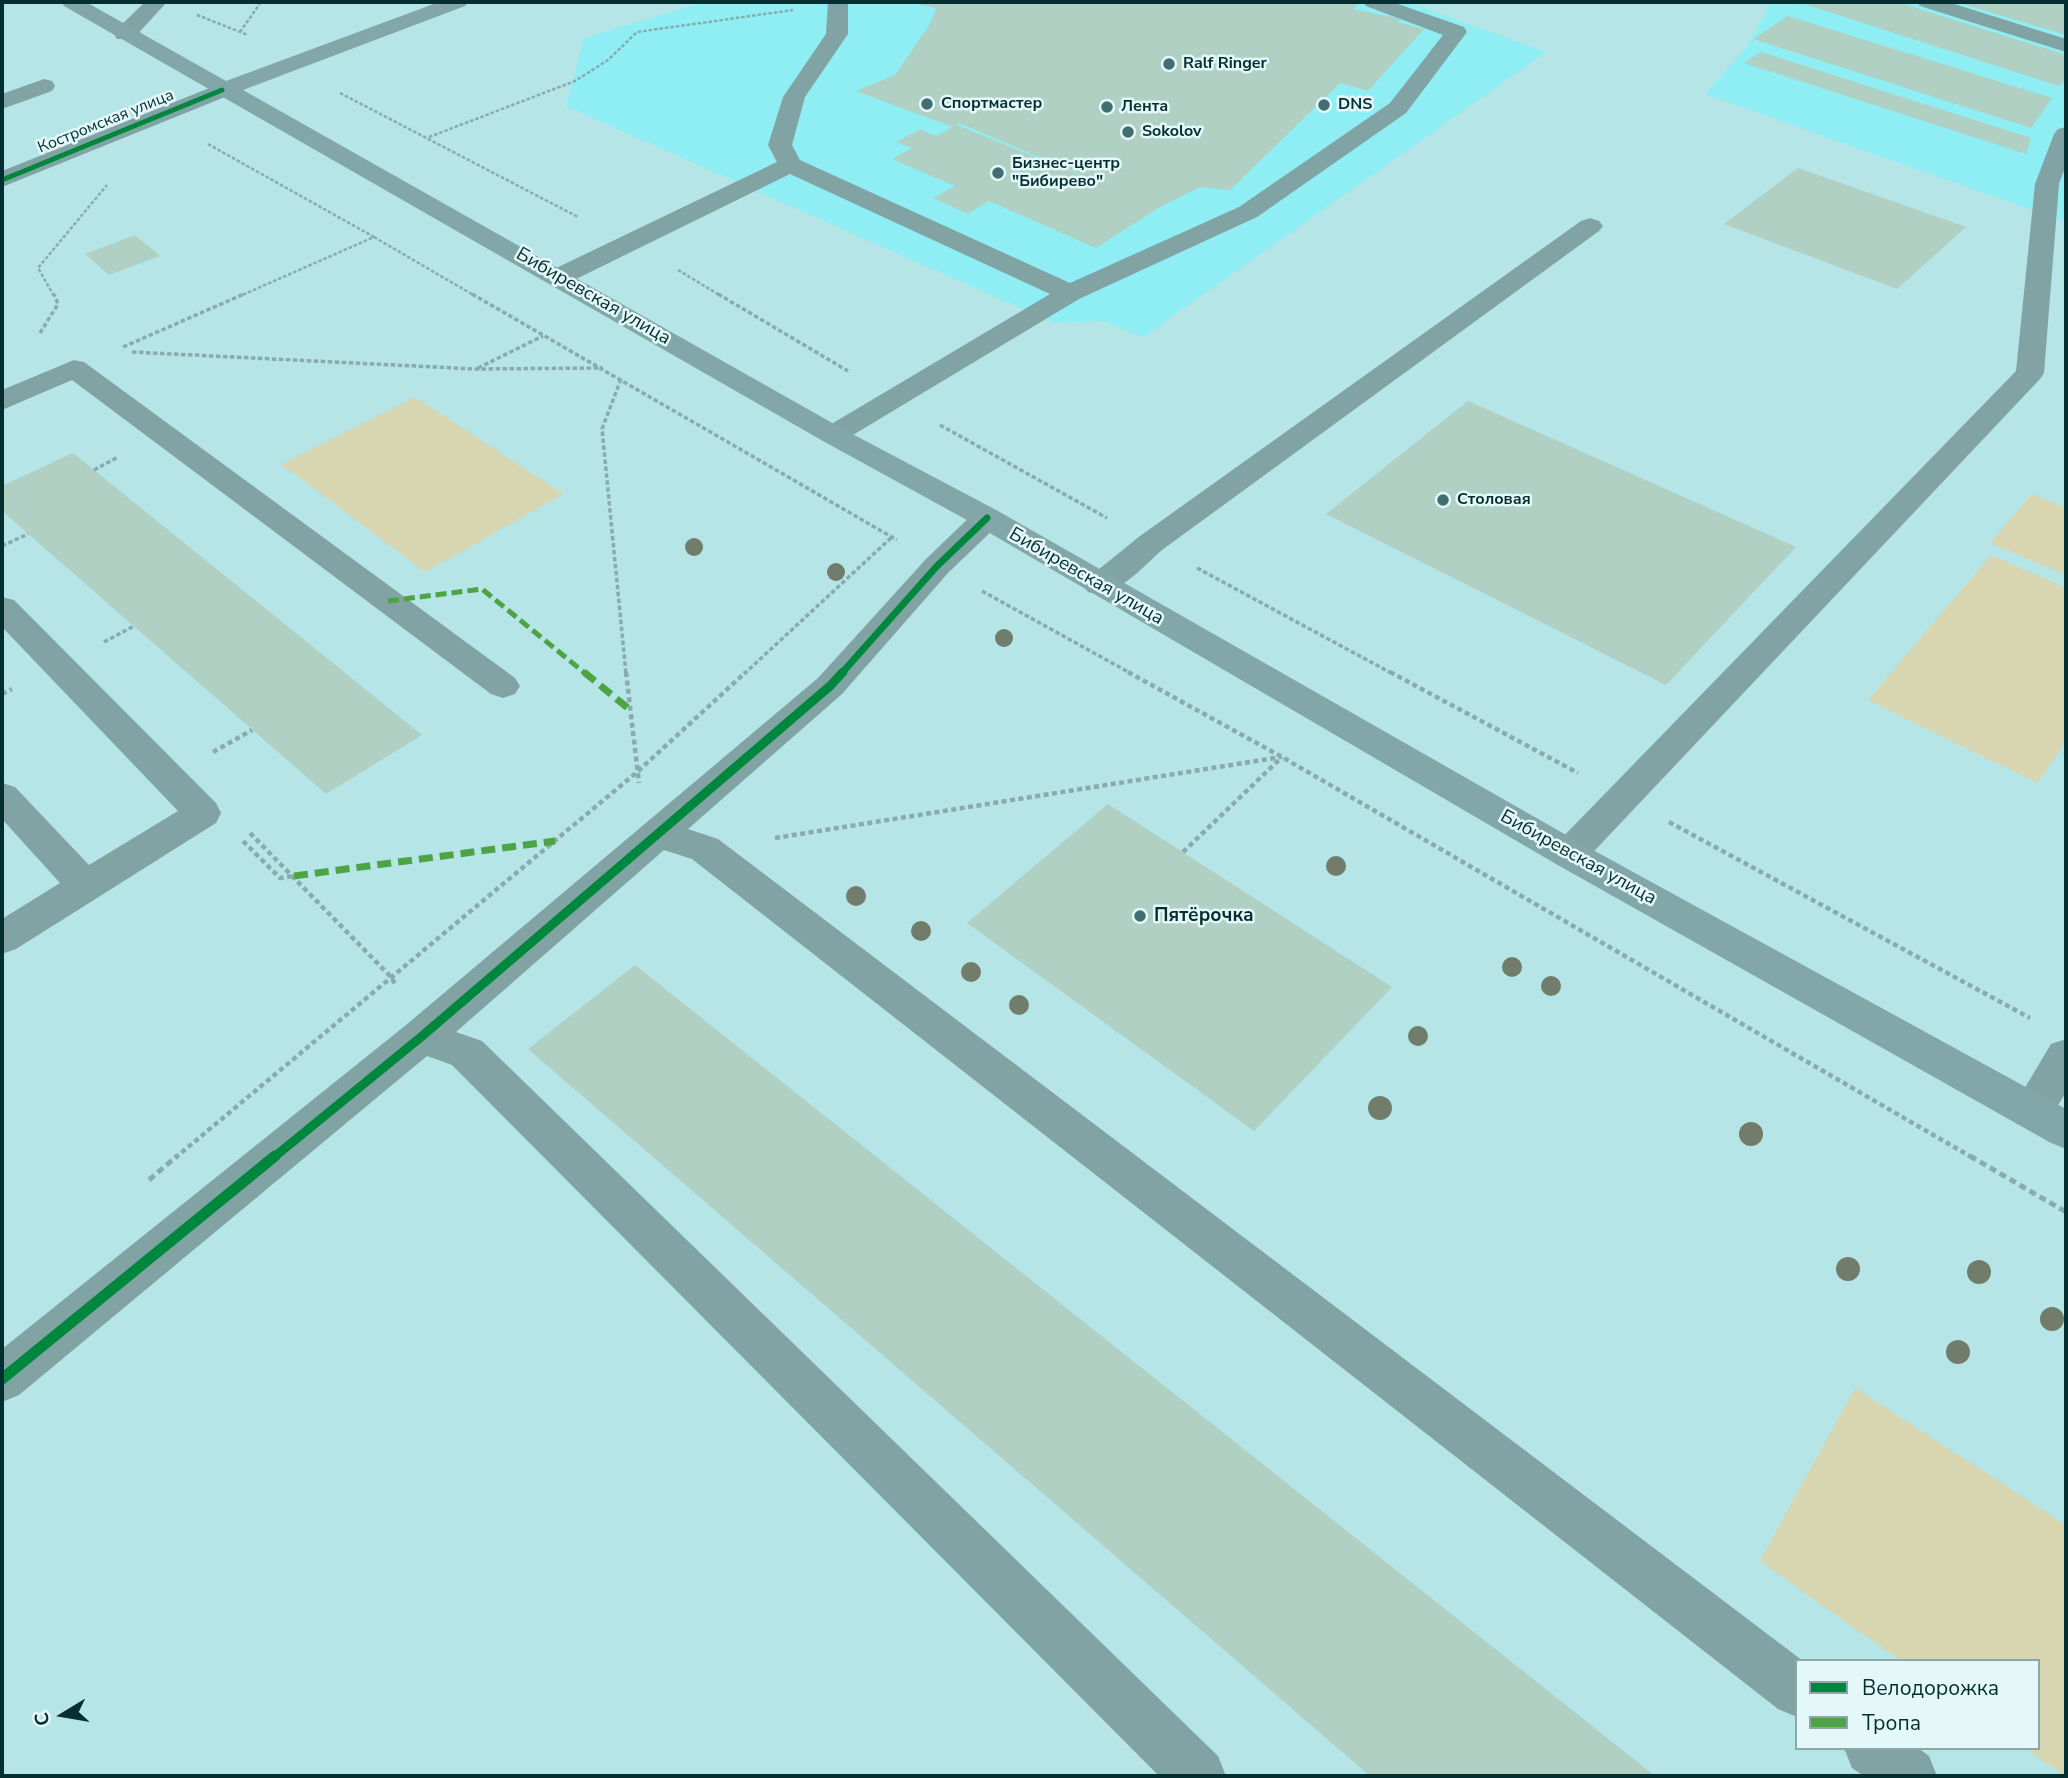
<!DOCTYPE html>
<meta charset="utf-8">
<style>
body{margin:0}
#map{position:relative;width:2068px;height:1778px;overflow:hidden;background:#b5e5e7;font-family:"Nunito Sans",sans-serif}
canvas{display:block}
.frame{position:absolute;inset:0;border:4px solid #052e30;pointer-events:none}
.legend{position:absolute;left:1795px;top:1659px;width:245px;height:91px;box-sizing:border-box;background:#e4f8f9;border:2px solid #8ba7a9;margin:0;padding:9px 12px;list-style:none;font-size:21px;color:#052e30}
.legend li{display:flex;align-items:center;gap:14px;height:35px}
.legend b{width:35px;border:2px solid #8ba7a9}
.north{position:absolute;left:28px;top:1680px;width:70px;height:70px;-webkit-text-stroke:5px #e4f8f9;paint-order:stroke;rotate:259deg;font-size:19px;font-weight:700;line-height:28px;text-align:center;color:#052e30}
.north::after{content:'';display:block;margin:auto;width:24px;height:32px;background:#052e30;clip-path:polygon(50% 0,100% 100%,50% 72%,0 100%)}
</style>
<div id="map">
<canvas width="2068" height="1778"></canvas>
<div class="frame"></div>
<ul class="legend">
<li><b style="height:9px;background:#00873e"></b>Велодорожка</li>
<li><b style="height:9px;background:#4ca444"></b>Тропа</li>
</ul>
<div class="north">С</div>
</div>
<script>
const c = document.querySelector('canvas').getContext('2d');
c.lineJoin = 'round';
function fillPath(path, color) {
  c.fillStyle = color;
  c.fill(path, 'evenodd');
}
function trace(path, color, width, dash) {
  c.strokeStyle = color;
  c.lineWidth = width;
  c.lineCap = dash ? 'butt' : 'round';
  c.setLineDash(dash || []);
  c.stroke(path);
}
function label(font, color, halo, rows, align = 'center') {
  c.font = font + ' "Nunito Sans",sans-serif';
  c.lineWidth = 5;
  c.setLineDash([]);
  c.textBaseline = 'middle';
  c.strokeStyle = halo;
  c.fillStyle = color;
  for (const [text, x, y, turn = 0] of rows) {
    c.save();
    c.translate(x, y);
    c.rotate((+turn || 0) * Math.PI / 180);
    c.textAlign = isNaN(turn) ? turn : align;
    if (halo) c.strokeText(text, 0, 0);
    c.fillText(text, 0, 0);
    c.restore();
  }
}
fillPath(new Path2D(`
 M705 2H1407L1546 52 1143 337 1103 321 1054 323 566 106 584 38Z
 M1772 2H2066V222L1705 94 1746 48Z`), '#8eeef3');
fillPath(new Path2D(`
 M415 397 563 494 425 572 291 471 280 465Z
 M2032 494 2066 508V575L1990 543Z
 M1991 555 2066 588V742L2037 783 1868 700Z
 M1855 1388 2066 1525V1776L2024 1748H2038V1661H1901L1760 1561Z`), '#d7d6b1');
fillPath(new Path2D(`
 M908 2H1361L1353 9 1401 19 1397 22 1424 29 1368 91 1340 83 1230 190 1200 187 1158 208 1096 248 989 201 968 214 933 198 955 186 892 159 912 148 896 142 920 129 936 136 953 127 856 91 895 75 930 24 936 8ZM959 123 1079 174V175L957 125Z
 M1798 2H1897L2066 55V80L2059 86Z
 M1956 2 2066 3V35Z
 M1788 16 2052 98 2031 128 1753 39Z
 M1761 52 2031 138 2026 154 1744 63Z
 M1798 168 1966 227 1897 289 1724 224Z
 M135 235 160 256 109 275 85 254Z
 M1468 401 1796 547 1666 685 1326 514Z
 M73 453 94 470 422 735 326 794 2 511V486Z
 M1108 804 1392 987 1254 1131 967 923Z
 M635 965 1655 1776H1370L528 1049Z`), '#afd0c3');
trace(new Path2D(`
 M197 15 248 35
 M240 32 261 2
 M340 93 578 217
 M429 137 575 81 608 60 637 32 793 10
 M208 144 374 237 240 296
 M374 237 475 296
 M678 270 721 296
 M54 296 38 268 107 185`), '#89abac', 2.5, [3.5, 2]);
trace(new Path2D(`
 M472 294 897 540
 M718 294 848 371
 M40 333 58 304 54 294
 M123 347 244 294
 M132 352 475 369 603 368
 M478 368 543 336
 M621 379 602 429 626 674
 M940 425 1107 518
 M94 470 118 457
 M2 546 28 534
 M1197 568 1393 674
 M982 591 1132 674
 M104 642 134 626
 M744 674 892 537`), '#89abac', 3.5, [4.5, 2.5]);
trace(new Path2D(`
 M626 672 639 783
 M1128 672 1282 757 1973 1158
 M1390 672 1578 773
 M2 694 12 689
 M213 752 252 730
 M1669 822 2030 1018
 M250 833 391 977 396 986
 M775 838 1281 757
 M243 841 280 878 293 876
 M1183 852 1282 757
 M175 1158 636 773 746 672`), '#89abac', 4.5, [5, 3.5]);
trace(new Path2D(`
 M1970 1156 2066 1212
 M149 1180 177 1156`), '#89abac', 5, [7, 4.5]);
fillPath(new Path2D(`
 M145 2H167L133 39H117L114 34 117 29Z
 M828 2H848V34L805 97 792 145 800 160 1070 283 1239 207 1390 103 1443 35 1366 6 1363 2H1392L1464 27 1467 32 1406 113 1257 217 1079 299 843 441 833 444 823 441 818 435 823 429 1050 294 790 174 568 283 559 285 550 283 546 277 550 271 777 162 768 145 783 97 826 34Z
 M1917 2H1948L2066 39V52L1920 6Z
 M44 79 52 81 55 86 52 91 2 109V94Z
 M222 83 230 85 233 90 230 95 2 187V171Z
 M2066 127V165L2059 184 2044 373 2040 379 1582 864 1569 868 1556 864 1550 854 1556 844 2016 371 2035 184 2054 134 2058 129Z
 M1590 218 1599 221 1603 226 1599 231 1162 550C1142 567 1116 600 1088 592L1083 585 1088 578 1140 536 1581 221Z
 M74 360 84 362 515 678 520 686 515 694 503 698 491 694 72 380 2 410V390Z
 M987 508 998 511 1003 518 998 525 948 573 842 694 688 829 718 839 1803 1661H1797V1717L1778 1709 692 859 664 850 456 1032 482 1041 1218 1756 1226 1776H1159L452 1065 427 1056 19 1395 2 1402V1349L406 1025 818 678 926 559 976 511Z
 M2 597 14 600 216 803 221 813 216 823 16 949 2 954V919L60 883 2 819V783L15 787 89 865 178 811 2 627Z
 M2066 1039V1092L2047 1124 2032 1129 2017 1124 2011 1111 2051 1044Z
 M1844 1748H1918L1929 1756 1937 1776H1864L1852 1768Z`), '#82a3a4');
fillPath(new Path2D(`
 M61 2H86L226 81 439 2H468L465 6 243 90 843 429 998 511 1582 844 2066 1109V1149L2051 1143 1556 864 976 525 823 441 64 6Z`), '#83a7a8');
trace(new Path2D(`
 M388 601 482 589 586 674`), '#4ca444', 5, [11, 5]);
trace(new Path2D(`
 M584 672 629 709
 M294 876 555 841`), '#4ca444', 7, [14, 7]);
trace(new Path2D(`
 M2 180 222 90`), '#00873e', 5);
trace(new Path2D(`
 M841 674 937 566 987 518`), '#00873e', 7);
trace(new Path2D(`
 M273 1158 421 1037 830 686 843 672`), '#00873e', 9);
trace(new Path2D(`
 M2 1379 275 1156`), '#00873e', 11);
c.fillStyle = '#717d6a';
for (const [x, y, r] of [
 [694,547,9],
 [836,572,9],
 [1004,638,9],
 [1336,866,10],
 [856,896,10],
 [921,931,10],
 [1512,967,10],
 [971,972,10],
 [1551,986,10],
 [1019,1005,10],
 [1418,1036,10],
 [1380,1108,12],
 [1751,1134,12],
 [1848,1269,12],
 [1979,1272,12],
 [2052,1319,12],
 [1958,1352,12]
]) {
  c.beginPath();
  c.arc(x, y, r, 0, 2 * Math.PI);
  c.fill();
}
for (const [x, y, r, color] of [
 [1169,64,7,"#436e70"],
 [927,104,7,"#436e70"],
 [1324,105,7,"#436e70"],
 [1107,107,7,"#436e70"],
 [1128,132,7,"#436e70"],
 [998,173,7,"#436e70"],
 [1443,500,7,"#436e70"],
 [1140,916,7,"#436e70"]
]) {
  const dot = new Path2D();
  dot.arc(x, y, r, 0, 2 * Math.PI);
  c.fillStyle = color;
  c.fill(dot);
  trace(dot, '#e4f8f9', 2.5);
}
label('bold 16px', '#052e30', '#e4f8f9', [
 ["Ralf Ringer",1183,64],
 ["Спортмастер",941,104],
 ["DNS",1338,105],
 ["Лента",1121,107],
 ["Sokolov",1142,132],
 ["Бизнес-центр",1012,164],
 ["\"Бибирево\"",1012,182],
 ["Столовая",1457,500]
], 'left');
label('16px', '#052e30', '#e4f8f9', [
 ["Костромская улица",106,122,-22]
]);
label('19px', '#052e30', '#e4f8f9', [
 ["Бибиревская улица",593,297,30],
 ["Бибиревская улица",1086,577,30],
 ["Бибиревская улица",1578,858,29]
]);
label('bold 19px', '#052e30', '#e4f8f9', [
 ["Пятёрочка",1154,916]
], 'left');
</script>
